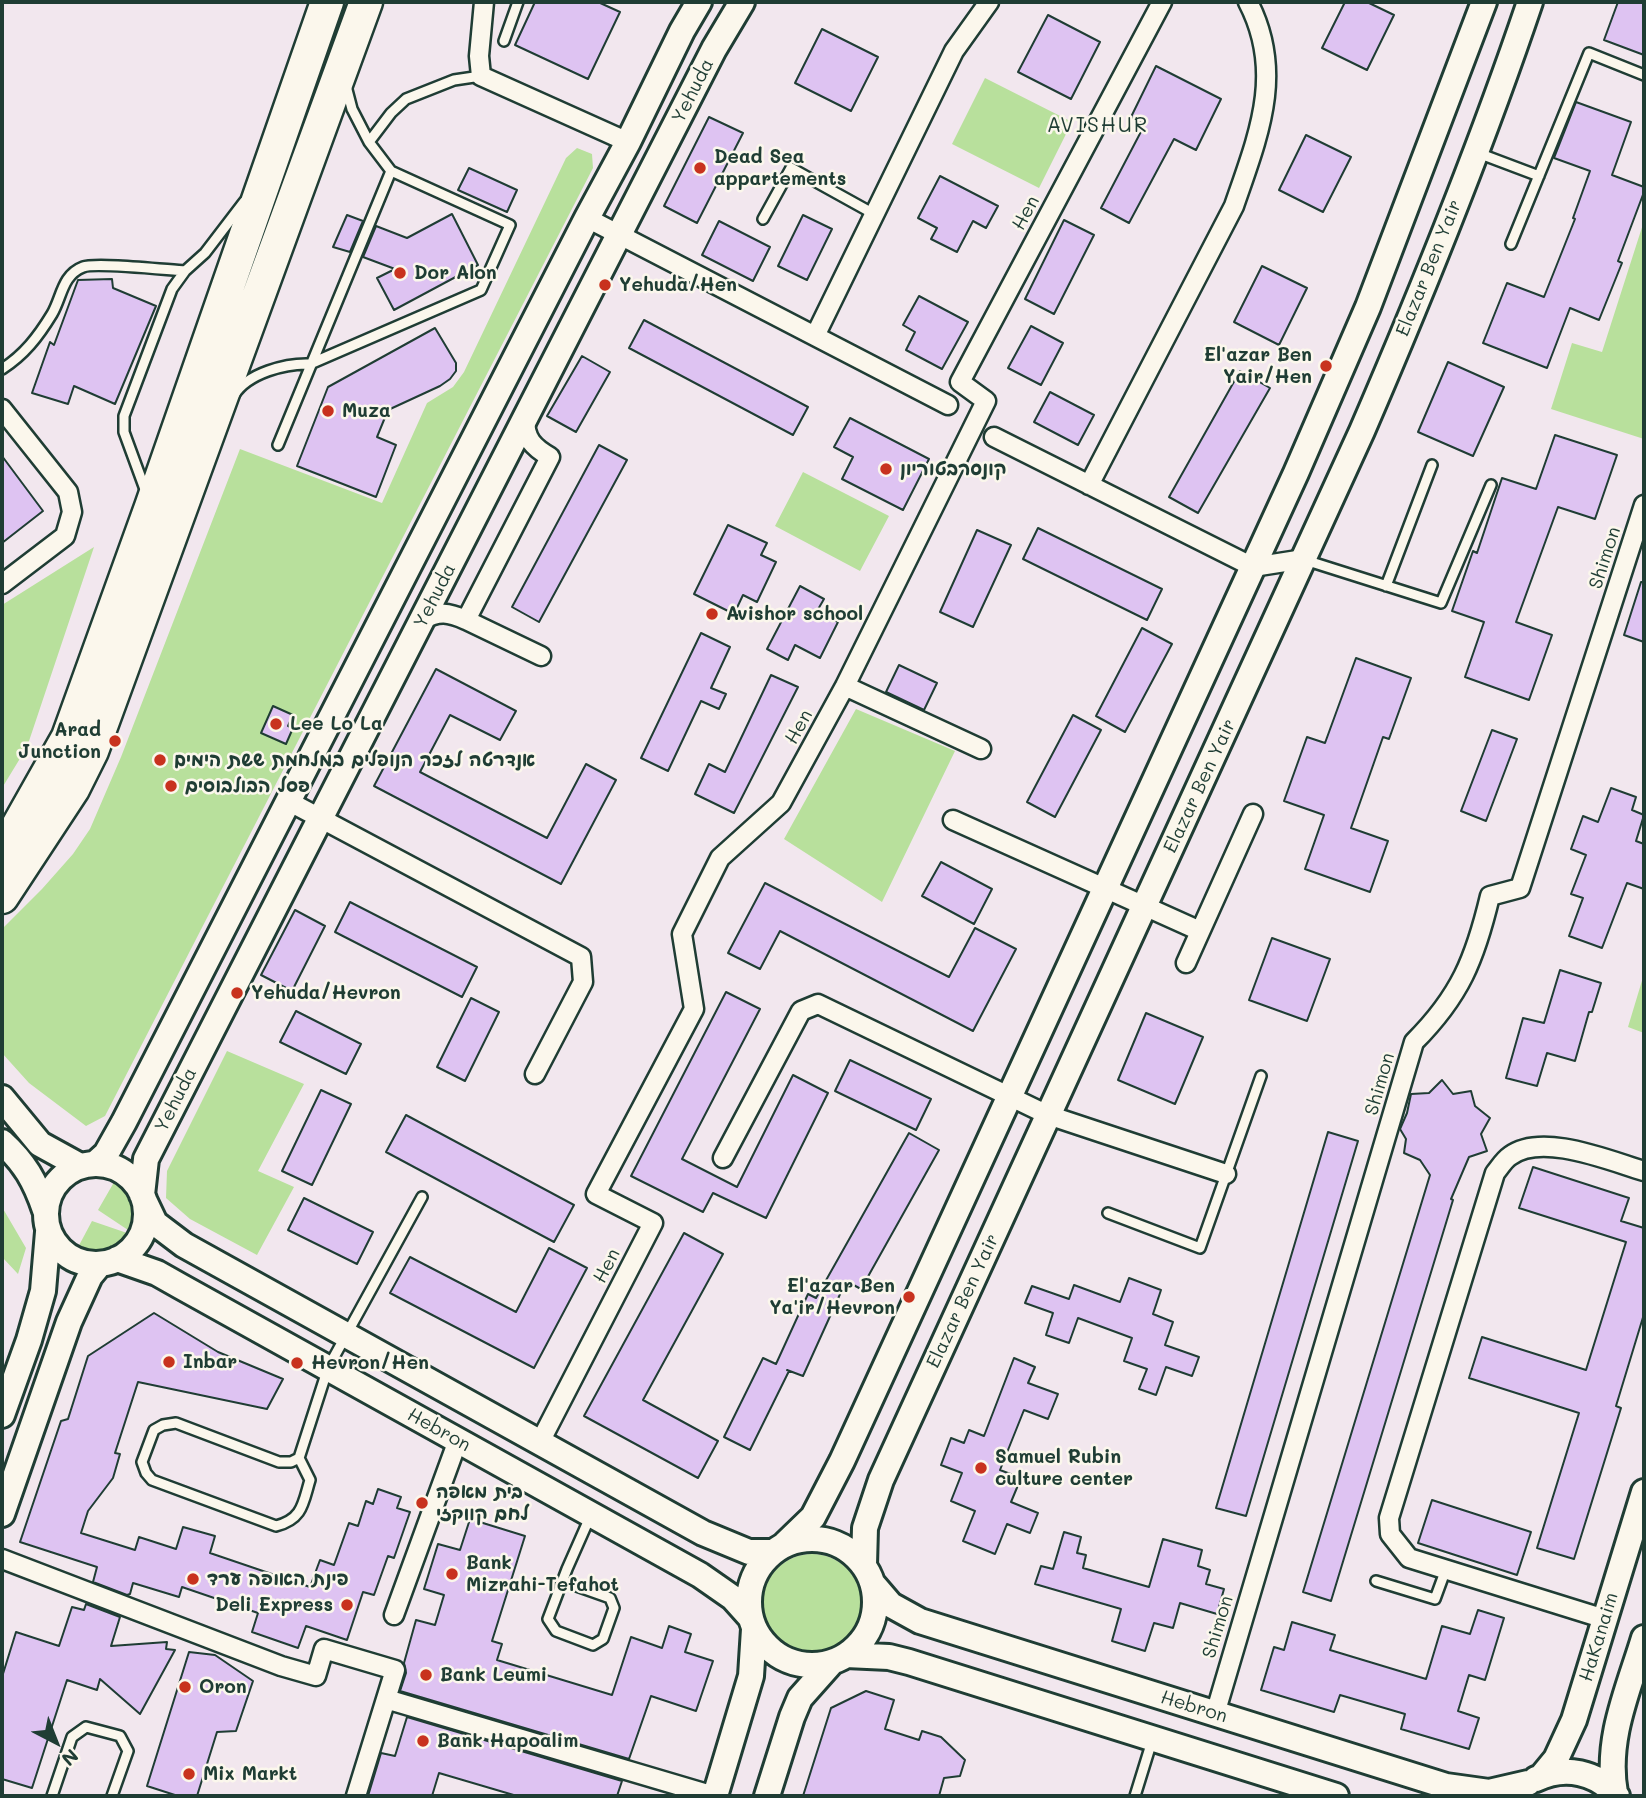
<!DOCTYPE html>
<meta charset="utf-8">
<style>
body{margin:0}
#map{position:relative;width:1646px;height:1798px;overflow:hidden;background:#f2e7ee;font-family:Mali,sans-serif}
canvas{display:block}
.frame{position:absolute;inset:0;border:4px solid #1f3d34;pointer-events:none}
.north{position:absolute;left:21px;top:1707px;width:70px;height:70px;-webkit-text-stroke:5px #fbf7ec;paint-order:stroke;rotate:138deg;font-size:19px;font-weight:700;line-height:28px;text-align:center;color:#1f3d34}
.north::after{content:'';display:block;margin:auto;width:24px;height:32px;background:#1f3d34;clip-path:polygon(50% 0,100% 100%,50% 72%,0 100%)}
</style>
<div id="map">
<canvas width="1646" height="1798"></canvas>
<div class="frame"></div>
<div class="north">N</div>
</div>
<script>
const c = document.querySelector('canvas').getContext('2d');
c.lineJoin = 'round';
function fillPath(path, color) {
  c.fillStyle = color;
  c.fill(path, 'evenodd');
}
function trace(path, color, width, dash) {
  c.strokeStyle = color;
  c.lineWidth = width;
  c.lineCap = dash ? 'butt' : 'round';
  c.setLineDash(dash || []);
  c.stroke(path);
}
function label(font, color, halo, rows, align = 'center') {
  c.font = font + ' Mali,"Playpen Sans Hebrew",sans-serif';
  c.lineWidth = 5;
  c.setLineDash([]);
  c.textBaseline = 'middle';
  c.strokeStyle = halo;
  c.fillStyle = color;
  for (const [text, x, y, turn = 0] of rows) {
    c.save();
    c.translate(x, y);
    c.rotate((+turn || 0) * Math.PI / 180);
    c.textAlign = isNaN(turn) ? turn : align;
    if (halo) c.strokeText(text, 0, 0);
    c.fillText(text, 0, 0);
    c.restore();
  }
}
fillPath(new Path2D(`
 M985 78 1072 122 1039 188 952 144Z
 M577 148 592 154 593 168 105 1116 86 1126 29 1083 2 1053V929L42 889 73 854 90 829 121 757 240 449 382 503 427 403 453 387 464 372 566 158Z
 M1644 221V439L1551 409 1572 343 1602 352Z
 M803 472 889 516 860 571 775 526Z
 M94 547 27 747 2 788V605Z
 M856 709 955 751 882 902 784 839Z
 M1644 974V1033L1628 1027Z
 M227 1051 304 1084 258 1171 294 1187 257 1255 190 1219 166 1198 167 1171Z
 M117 1177C159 1212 128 1266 76 1251L92 1221 127 1233 128 1230 98 1210Z
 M2 1207 26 1248 18 1274 2 1257Z
 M763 1603a49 49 0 1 1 98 0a49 49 0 1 1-98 0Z`), '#b8e09c');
const building = new Path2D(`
 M535 2H598L620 12 588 79 515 45Z
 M1345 2H1367L1394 15 1367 70 1322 48Z
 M1618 2H1644V55L1604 40Z
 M1048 15 1100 42 1071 99 1018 72Z
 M822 29 878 57 851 111 795 83Z
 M1156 66 1221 99 1196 150 1174 139 1129 223 1101 208 1145 124 1131 117Z
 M1576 102 1631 122 1612 175 1644 187V192L1618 261 1622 263 1599 320 1570 308 1547 368 1483 343 1507 283 1544 297 1575 219 1573 218 1590 171 1554 158Z
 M709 117 743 133 697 223 664 206Z
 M1306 135 1351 157 1323 212 1279 190Z
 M469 168 517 190 507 212 458 190Z
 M940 176 998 206 986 228 973 221 957 252 931 239 937 228 918 218Z
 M452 214 478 265 394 310 377 278 395 269 363 257 376 226 407 238Z
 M347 215 363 221 350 252 333 247Z
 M803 215 832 229 807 280 778 266Z
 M1064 220 1094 235 1054 314 1025 299Z
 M719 221 770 247 753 281 702 255Z
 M1262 266 1307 288 1279 345 1234 322Z
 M112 279 113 288 156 306 115 404 74 386 68 404 32 393 50 342 54 345 78 280Z
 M919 296 968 322 942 369 906 350 915 332 903 325Z
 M644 320 808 407 793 435 629 348Z
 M1031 326 1063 343 1041 385 1008 368Z
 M435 328 456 363V371L450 379 440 386 388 410 377 437 396 445 376 497 297 466 328 387Z
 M582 356 610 372 576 432 547 416Z
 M1448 362 1504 387 1473 456 1418 432Z
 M1240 371 1270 388 1198 513 1169 497Z
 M1050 392 1094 415 1078 445 1034 422Z
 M850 418 929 459 903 510 842 479 853 457 834 447Z
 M1555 435 1617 455 1595 519 1558 507 1516 622 1552 635 1529 700 1465 677 1484 622 1452 611 1473 551 1477 553 1502 478 1536 489Z
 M599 445 627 460 539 622 512 607Z
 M2 456 43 511 2 543Z
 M728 525 767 543 761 555 776 562 757 602 743 595 734 614 694 594Z
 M1038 528 1162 589 1147 620 1023 559Z
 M977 530 1011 545 973 627 940 612Z
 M1641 582H1644V642L1624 635Z
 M800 586 824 599 817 611 838 622 820 658 795 645 788 660 767 649Z
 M1142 628 1172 644 1125 732 1096 716Z
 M701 633 730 647 711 688 726 694 719 709 701 701 668 771 641 758Z
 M1356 658 1411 678 1389 739 1383 737 1351 828 1388 841 1370 892 1305 869 1324 815 1284 801 1307 737 1325 743Z
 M899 665 937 683 924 710 886 692Z
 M436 669 516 711 500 740 450 715 420 772 547 838 586 764 616 780 561 884 374 786Z
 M771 675 798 687 734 813 695 794 709 764 725 772Z
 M273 706 293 715 288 726 293 728 286 744 261 733Z
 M1073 715 1101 730 1055 817 1027 802Z
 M1492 730 1517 739 1486 821 1461 811Z
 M1611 788 1636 797 1632 810 1644 815 1636 841 1644 844V889L1627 883 1602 948 1569 936 1583 898 1571 894 1586 855 1571 849 1583 816 1598 822Z
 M941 862 992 889 974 924 922 896Z
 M765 883 949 977 975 928 1016 949 973 1031 780 931 760 969 728 953Z
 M350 902 477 967 462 997 335 932Z
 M295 910 325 926 292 991 261 975Z
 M1272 938 1330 959 1307 1021 1249 1000Z
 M1560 970 1601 983 1592 1012H1589L1575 1061 1547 1053 1537 1086 1506 1078 1523 1018 1544 1023Z
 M726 992 760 1009 682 1159 737 1187 793 1075 828 1093 766 1218 713 1193 703 1212 631 1176Z
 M471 998 499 1012 465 1081 437 1067Z
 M296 1011 361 1044 346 1074 280 1042Z
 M1146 1013 1203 1037 1175 1104 1118 1080Z
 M850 1060 931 1099 916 1130 835 1091Z
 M1442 1080 1453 1094 1471 1091 1475 1106 1490 1118 1481 1134 1487 1151 1469 1157 1451 1199 1453 1200 1331 1601 1303 1592 1430 1175 1420 1160 1404 1153 1406 1139 1400 1129 1407 1113 1411 1094 1429 1093Z
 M321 1090 351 1104 312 1185 282 1171Z
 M406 1115 574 1205 554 1242 386 1152Z
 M1328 1132 1358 1141 1246 1516 1216 1508Z
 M909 1133 939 1150 861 1289 846 1281 803 1376 787 1370 789 1371 750 1450 724 1437 763 1358 776 1364 808 1294 816 1298Z
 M1533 1167 1629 1198 1621 1221 1644 1228V1314L1616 1406 1621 1408 1574 1559 1537 1548 1579 1413 1469 1378 1482 1337 1586 1370 1626 1242 1519 1208Z
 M304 1198 373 1232 357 1264 288 1230Z
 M684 1233 723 1254 643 1400 718 1441 698 1478 584 1416Z
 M549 1248 587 1268 534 1368 390 1293 410 1257 516 1312Z
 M1129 1278 1161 1290 1153 1314 1173 1322 1165 1345 1199 1357 1192 1376 1166 1367 1156 1395 1139 1389 1147 1369 1124 1361 1132 1338 1078 1318 1069 1343 1046 1335 1053 1313 1025 1303 1032 1286 1069 1299 1074 1285 1120 1302Z
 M154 1313 218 1352 283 1379 267 1409 138 1382 115 1453 120 1454 113 1478 88 1511 81 1533 135 1550 139 1537 176 1549 183 1527 215 1536 210 1553 310 1587 320 1560 334 1565 349 1523 358 1526 366 1501 373 1504 378 1489 401 1497 397 1508 410 1512 394 1558 388 1556 374 1595 363 1592 347 1640 306 1626 298 1648 252 1632 258 1613 182 1587 179 1597 133 1583 130 1594 127 1595 93 1582 97 1567 20 1542 61 1421 68 1419 88 1356Z
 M1014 1358 1035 1367 1028 1383 1058 1394 1048 1419 1024 1410 1000 1470 1021 1478 1011 1502 1038 1513 1030 1533 1007 1524 995 1554 963 1541 975 1511 951 1501 962 1473 941 1465 951 1438 964 1443 969 1430 984 1436Z
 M1432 1500 1531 1532 1517 1575 1418 1543Z
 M470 1519 525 1536 492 1641 502 1644 497 1660 612 1695 631 1637 662 1648 669 1626 691 1634 685 1652 713 1661 696 1711 651 1696 629 1759 400 1691 406 1673 404 1663 416 1620 435 1625 444 1595 424 1589 438 1544 460 1550Z
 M1064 1532 1081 1537 1077 1553 1086 1555 1083 1568 1149 1587 1163 1539 1202 1550 1198 1566 1210 1570 1206 1584 1224 1589 1217 1614 1180 1603 1173 1628 1154 1623 1145 1651 1112 1641 1121 1609 1035 1584 1041 1566 1053 1569Z
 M86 1604 120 1617 111 1646 167 1642 166 1649 175 1650 140 1714 100 1679 97 1690 67 1680 32 1788 2 1779V1677L16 1632 59 1646 72 1607 84 1610Z
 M1478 1610 1504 1618 1485 1680 1469 1675 1458 1711 1479 1718 1469 1749 1401 1729 1405 1714 1340 1695 1334 1712 1261 1690 1274 1647 1284 1650 1292 1622 1335 1635 1330 1650 1426 1679 1442 1626 1470 1634Z
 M189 1652 215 1655 253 1681 236 1731 217 1732 197 1796H178L147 1786Z
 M866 1691 894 1700 885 1729 919 1740 922 1731 941 1737 965 1760 960 1776 944 1778 939 1796H803L831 1708Z
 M407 1717 622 1781 617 1796H517L439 1773 432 1796H368L381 1753 395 1756Z`);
fillPath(building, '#dec3f2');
trace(building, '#1f3d34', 2);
const lane = new Path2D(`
 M504 41 518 2
 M369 142 391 113 406 99 454 80 481 76
 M1478 153 1539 176
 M763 219 791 168 874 214
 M1511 244 1589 53 1644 75
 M2 369C24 355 38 337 52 314 62 297 62 275 83 267 95 262 168 270 185 271
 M234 395C248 373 286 363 310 364L481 290 510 225 391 171 369 142 352 109 346 86
 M278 445 391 171
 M146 492 124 432V416L172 289 185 271 205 253 244 202
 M1305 560 1441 603 1491 485
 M1386 586 1432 465
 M1108 1213 1200 1248 1261 1076
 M299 1458 291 1462H279L176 1423 163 1425 154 1430 142 1462 146 1473 152 1480 276 1526C303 1519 303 1503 310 1480L299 1458 328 1368 422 1197
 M562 1581 610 1598 614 1608 603 1639 593 1645 556 1631 548 1619 567 1569 590 1517
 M1376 1581 1435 1599 1446 1569
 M52 1796 72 1737 86 1727 120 1736 128 1751 112 1796
 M1135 1796 1152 1741`);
const street = new Path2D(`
 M484 2 479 56 481 76 628 142
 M587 218 948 405
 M815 336 954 51 989 2
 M2 409 68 492 72 512 65 536 2 584
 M994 437 1253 567 1304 559
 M1089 485 1234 206C1258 136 1285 73 1248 2
 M422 620C439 611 448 612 466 620L550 457C533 447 525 439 525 419
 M466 620 541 656
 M845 686 981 749
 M288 801 581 957 583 982 535 1074
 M953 820 1200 931
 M1186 963 1253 814
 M723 1158 801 1011 818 1004 1048 1115 1226 1174
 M540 1442 653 1223 596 1194 694 1009 682 934 720 858 781 803 845 686 986 401 960 382 1162 2
 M2 1559 281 1666 316 1676 324 1649 395 1670 356 1796
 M394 1615 458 1440
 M1605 1619 1409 1558 1390 1534 1389 1518 1495 1173C1500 1167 1504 1160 1510 1156 1542 1132 1610 1161 1644 1171
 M386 1699 714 1796
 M1215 1714 1414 1042C1460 996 1475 959 1490 896L1520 888 1644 505`);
const secondary = new Path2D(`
 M2 1098 40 1144 80 1166
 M2 1142C25 1163 35 1181 45 1210
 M96 1163 106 1154 124 1122 587 218 628 142 682 31 699 2
 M46 1214a50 50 0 1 1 100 0a50 50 0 1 1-100 0Z
 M142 1195 146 1159 714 49 742 2
 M145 1202 155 1223 184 1245 703 1533 749 1552H772
 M117 1259 157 1273 180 1286 700 1575 733 1598 750 1617
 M2 1415 29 1340 43 1291 48 1232
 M2 1514 69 1322 90 1276 100 1264
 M749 1602a63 63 0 1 1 126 0a63 63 0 1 1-126 0Z
 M785 1544 813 1517 842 1461 1296 473 1368 307 1484 2
 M864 1565 865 1528 881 1480 1362 431C1423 290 1481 147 1530 2
 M873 1584 891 1605 920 1621 1446 1786 1489 1792 1528 1783
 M846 1655 889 1657 909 1662 1336 1796
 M1542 1776 1556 1759 1574 1720 1644 1492
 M1536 1779C1565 1765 1597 1772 1617 1796
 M1615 1793C1605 1739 1629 1688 1644 1638
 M715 1796 751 1676 754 1629
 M767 1796 792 1717 800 1698 832 1662`);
const highway = new Path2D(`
 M2 854 68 737 151 507 327 2
 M2 897 73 789 92 751 366 2`);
trace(lane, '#1f3d34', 14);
trace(street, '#1f3d34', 23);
trace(secondary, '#1f3d34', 30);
trace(highway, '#1f3d34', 37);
trace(lane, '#fbf7ec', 9);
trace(street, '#fbf7ec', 18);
trace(secondary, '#fbf7ec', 24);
trace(highway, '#fbf7ec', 32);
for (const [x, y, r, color] of [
 [700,168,7,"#c8321e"],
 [400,273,7,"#c8321e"],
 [605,285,7,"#c8321e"],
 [1326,366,7,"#c8321e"],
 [328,411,7,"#c8321e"],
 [886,469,7,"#c8321e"],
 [712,614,7,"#c8321e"],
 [276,724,7,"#c8321e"],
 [115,741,7,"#c8321e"],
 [160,760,7,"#c8321e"],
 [171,786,7,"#c8321e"],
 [237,993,7,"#c8321e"],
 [909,1297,7,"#c8321e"],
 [169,1362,7,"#c8321e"],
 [297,1363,7,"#c8321e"],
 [981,1468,7,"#c8321e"],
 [422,1503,7,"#c8321e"],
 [452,1574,7,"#c8321e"],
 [193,1579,7,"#c8321e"],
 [347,1605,7,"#c8321e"],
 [426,1675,7,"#c8321e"],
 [185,1687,7,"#c8321e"],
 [423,1741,7,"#c8321e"],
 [189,1774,7,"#c8321e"]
]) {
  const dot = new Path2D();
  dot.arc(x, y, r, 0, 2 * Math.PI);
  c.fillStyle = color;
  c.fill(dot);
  trace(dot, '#fbf7ec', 2.5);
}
label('19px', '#1f3d34', '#fbf7ec', [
 ["Yehuda",693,91,-63],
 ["Hen",1026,213,-62],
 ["Elazar Ben Yair",1429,268,-68],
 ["Shimon",1605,558,-72],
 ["Yehuda",435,596,-63],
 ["Hen",799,727,-61],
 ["Elazar Ben Yair",1200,786,-65],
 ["Shimon",1380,1084,-74],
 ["Yehuda",176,1100,-63],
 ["Hen",607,1266,-63],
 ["Elazar Ben Yair",963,1301,-65],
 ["Hebron",439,1430,29],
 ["Shimon",1218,1627,-73],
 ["HaKanaim",1599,1637,-73],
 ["Hebron",1194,1707,17]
]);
label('bold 19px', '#1f3d34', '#fbf7ec', [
 ["Dead Sea",714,157],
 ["appartements",714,179],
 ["Dor Alon",414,273],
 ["Yehuda/Hen",619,285],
 ["El'azar Ben",1312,355,"right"],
 ["Yair/Hen",1312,377,"right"],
 ["Muza",342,411],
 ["קונסרבטוריון",900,469],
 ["Avishor school",726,614],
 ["Lee Lo La",290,724],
 ["Arad",101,730,"right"],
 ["Junction",101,752,"right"],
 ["אנדרטה לזכר הנופלים במלחמת ששת הימים",174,760],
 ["פסל הבולבוסים",185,786],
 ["Yehuda/Hevron",251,993],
 ["El'azar Ben",895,1286,"right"],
 ["Ya'ir/Hevron",895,1308,"right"],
 ["Inbar",183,1362],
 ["Hevron/Hen",311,1363],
 ["Samuel Rubin",995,1457],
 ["culture center",995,1479],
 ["בית מאפה",436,1492],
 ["לחם קווקזי",436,1514],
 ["Bank",466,1563],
 ["Mizrahi-Tefahot",466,1585],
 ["פינת האופה ערד",207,1579],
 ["Deli Express",333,1605,"right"],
 ["Bank Leumi",440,1675],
 ["Oron",199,1687],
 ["Bank Hapoalim",437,1741],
 ["Mix Markt",203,1774]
], 'left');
c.letterSpacing = '2px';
label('21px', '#1f3d34', '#fbf7ec', [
 ["AVISHUR",1098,126]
]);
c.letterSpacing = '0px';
</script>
